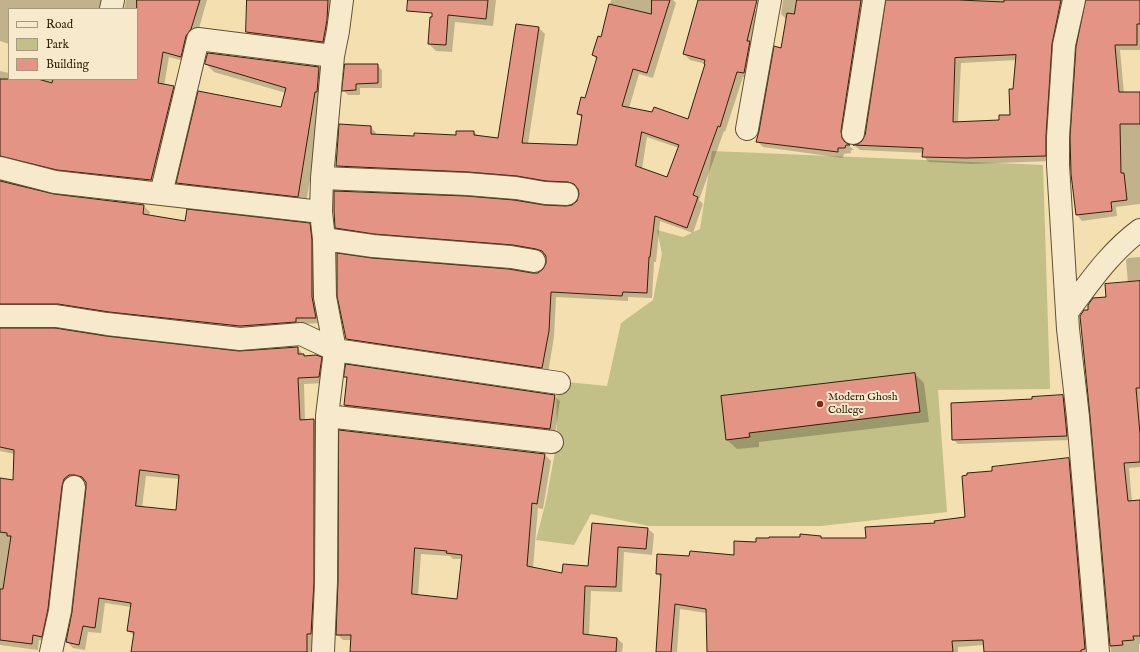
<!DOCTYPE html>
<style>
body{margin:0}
#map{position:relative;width:1140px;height:652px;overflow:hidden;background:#f3dfb0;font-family:"IM FELL English",serif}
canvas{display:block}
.legend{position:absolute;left:8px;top:8px;width:130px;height:72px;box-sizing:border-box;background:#f7eacc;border:1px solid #a8997e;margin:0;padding:5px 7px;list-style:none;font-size:12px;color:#322009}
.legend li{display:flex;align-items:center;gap:8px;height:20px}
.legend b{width:20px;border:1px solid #a8997e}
</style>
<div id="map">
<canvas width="1140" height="652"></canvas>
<ul class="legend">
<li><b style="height:5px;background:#f7eacc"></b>Road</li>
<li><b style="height:11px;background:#c2c086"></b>Park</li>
<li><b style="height:11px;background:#e39485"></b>Building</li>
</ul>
</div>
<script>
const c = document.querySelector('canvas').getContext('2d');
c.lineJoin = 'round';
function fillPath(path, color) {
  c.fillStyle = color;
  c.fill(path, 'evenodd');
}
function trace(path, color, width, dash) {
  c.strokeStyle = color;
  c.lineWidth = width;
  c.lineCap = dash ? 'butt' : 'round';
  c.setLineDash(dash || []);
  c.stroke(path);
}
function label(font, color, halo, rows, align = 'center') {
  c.font = font + ' "IM FELL English",serif';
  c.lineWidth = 4;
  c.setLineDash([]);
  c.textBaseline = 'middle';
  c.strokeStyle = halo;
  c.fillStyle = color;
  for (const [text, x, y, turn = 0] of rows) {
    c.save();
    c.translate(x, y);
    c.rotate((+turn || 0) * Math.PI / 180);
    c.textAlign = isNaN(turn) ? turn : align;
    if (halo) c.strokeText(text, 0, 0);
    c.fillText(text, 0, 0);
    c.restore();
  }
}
fillPath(new Path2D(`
 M712 151 1043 165 1050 389 938 390 947 512 821 526H649L591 514 574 545 536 540 546 501 557 441 556 381 607 386 621 323 653 300 662 254 657 230 683 237 700 229Z`), '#c2c086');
fillPath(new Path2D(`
 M0 0H108L106 9H9V44L0 41Z
 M126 0H207L197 35 187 62 169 57 164 86 173 87 179 93 157 186 0 163V71L9 73V79H137V9H124Z
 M248 0H337L329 48 253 38 247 32Z
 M434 0H496L493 26 455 22 452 52 436 51 429 44Z
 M611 0H673L676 3 653 78 639 74 629 108 688 120 706 64 690 60 684 54 698 2 755 10 760 16 750 79 743 77 725 132 724 131 699 200 703 204 693 233 660 221 656 262H654L652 298 628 297V301L556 297 554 337 548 373 352 344 347 338 372 259 538 274 544 270 547 263 546 256 520 250 342 233 336 228 544 206H573L578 202 580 194 579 189 574 187 342 171 337 166 371 127 376 133V135L415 137 457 136 474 132 479 136 499 139 517 25 539 28 545 34 528 144 578 146 582 118 578 114 586 99 597 60 593 55 602 39ZM647 137 679 148 668 179 642 169Z
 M783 0H869L846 137 847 144 854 150H851V153L844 154 843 158 763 147 757 141 782 49 787 20 781 14Z
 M887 0H1069L1051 161 972 164 929 162 923 156 924 153 860 150 855 146 858 145 863 142 866 135ZM1017 60 1011 116 1000 121 958 122 961 63Z
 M1087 0H1140V50H1120L1124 93H1140V204L1116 207 1117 216 1082 221 1077 215 1072 174Z
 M208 54 319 68 327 76 306 204 186 191 178 183 282 108 286 93 214 72 206 64Z
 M377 65 382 70V88H360V95H348L343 90Z
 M0 182 53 195 144 206 150 212 149 216 186 222 309 224 315 230 322 323 301 324 247 332 0 311Z
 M1140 257V467L1129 468 1132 502 1140 501V644H1139V652H1111L1091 416 1089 311 1128 283 1126 260 1128 258Z
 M0 330 105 337 239 352 298 348 305 357 321 358 327 364 325 383 304 384 305 421 314 420 320 426 319 588 312 652H132L134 636 128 630 131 607 105 603 101 633 88 632 85 650 73 648 67 642 73 613 87 488 86 482 82 480 75 481 47 642 39 640 38 650 0 645V479L14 482V454L0 451ZM146 476 179 479 177 511 142 508Z
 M915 374 924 383 929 422 759 442V447L737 449 727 440Z
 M345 377 554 396 560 401 555 434 351 411 345 405 348 379Z
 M1062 396 1067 401 1071 440 958 444 953 439 1033 400Z
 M545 455 551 461 543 509 538 508 533 568 563 574 589 567 593 524 648 529 654 534 652 555 624 552 622 592 591 591 589 636 617 638 623 644 622 652H351L352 640H343L337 634 340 582ZM421 554 450 556 453 559H462L458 600 418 596Z
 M1069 459 1074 465 1090 652H985L984 645 958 647V652H708L707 613 680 609 677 652H657L662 579 657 573 690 557 735 556 757 543 821 537 823 539H867L966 518 993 471Z`), '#0003');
const building = new Path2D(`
 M137 0H200L191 29 186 36 181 57 163 52 158 83 174 86 151 180 57 170 0 156V79H38L52 83 53 79H137Z
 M247 0H328L327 20 323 42 246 32Z
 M408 0H488L486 19 448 15 446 45 428 44 430 17H432V13L407 11Z
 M652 0H670L647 73 633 69 622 106 652 112 654 107 688 119 705 64H704L705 60 683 54 698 0H757L747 41H750L744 73 737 72 720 127 718 126 693 195 698 197 687 228 655 216 650 257H649L647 293 623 292 622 296 551 292 549 331 542 368 346 339 337 296V253L372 258 509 269 532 273H538L543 269 546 263V256L542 251 536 249 513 245 374 234 335 228 334 211V191L466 196 514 200 544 205 566 206 572 205 577 201 579 194 578 189 574 184 568 182 546 181 517 176 468 172 336 166 339 124 371 126V134L414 136V133L456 135V131H474V135L498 138 516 24 539 27 522 143 577 145 582 115 577 114 581 97 585 98 597 57 592 55 598 36 601 37 609 4 651 14ZM642 132 679 145 667 177 636 166Z
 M797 0H861L841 131 842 138 845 142 850 145H846L845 148H838V152L756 142 759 131 774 46 781 48 787 13 794 14Z
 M886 0H959L1004 2V0H1061L1052 44 1046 136V156L966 158 922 157 923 148 853 145 858 144 862 141 865 135ZM1016 55 1013 89H1009L1010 115H999V120L953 122 955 58Z
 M1086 0H1140V24H1137V45H1115L1119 92H1140V124H1120L1121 173H1124L1127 200 1111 202 1112 211 1076 215 1071 174 1070 137 1076 47Z
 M208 53 319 67 317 92H315L298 197 176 183 198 91 281 107 286 88 205 64Z
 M345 64H378V83L356 84V90L342 91Z
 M0 181 54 194 144 205 143 214 185 221 187 209 310 223 312 240V297L316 318H296V322L240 326 109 312 58 304H0Z
 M1140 281V388H1136L1140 434V462L1124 463 1128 501 1140 500V636H1133L1134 640 1122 641 1123 645 1110 646 1090 416 1080 316 1084 310H1088V305L1093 298 1106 297 1105 284Z
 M0 328H55L106 336 239 351 298 347V354H304V356L316 355 322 357 319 377 298 378 300 420 314 419V582L311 634H307V652H131L134 632 127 631 131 603 99 598 95 628 83 626 79 645 66 642 72 612 86 488V482L82 477 75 475H69L64 479 62 486 48 609 42 637 33 635 32 644 0 640V589H3L11 536H7V533L0 532V478L13 480 14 450 0 447ZM140 470 179 475 176 510 136 506Z
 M346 364 555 395 550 429 344 405 347 377H344Z
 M915 373 920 412 749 433 750 437 726 440 721 396Z
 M1063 395 1067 436 952 440 951 403 1032 399V397Z
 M339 430 545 454 537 504 532 503 527 566 562 573 563 564 588 566 592 523 648 528 646 549 618 547 616 587 585 586 583 634 617 638 616 652H350L351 635H336L338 582ZM415 548 447 551 446 553 462 555 457 599 412 594Z
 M1069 458 1085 649 1081 650V652H984L983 640 952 641 953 652H707L706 609 675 604 671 652H656L661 574H656L657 554 689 556 690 551 734 555V541L756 542V538H769V537H800V534L821 536V538H866L865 527 935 523 934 521 965 517 962 476 967 475V473L992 471V467Z`);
fillPath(building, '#e39485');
trace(building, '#322009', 1);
const minor = new Path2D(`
 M1074 0 1064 45 1058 137V165L1068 329 1078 417 1098 652
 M111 9 113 0
 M747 129 770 0
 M853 133 874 0
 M0 168 55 182 321 212
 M322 178 467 184 516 188 545 193 567 194
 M161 194 198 39 333 56 338 31 342 0
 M324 239 373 246 511 257 534 261
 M1068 311C1090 282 1110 252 1140 230
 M0 316H56L107 324 240 339 301 334 335 350 559 383
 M327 416 552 442
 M51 652 60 611 74 487
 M323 652 326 582 327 416 335 350 325 297 324 239 321 212 322 178 333 56`);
trace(minor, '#625033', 24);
trace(minor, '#f7eacc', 22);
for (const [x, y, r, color] of [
 [820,404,4,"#8f2418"]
]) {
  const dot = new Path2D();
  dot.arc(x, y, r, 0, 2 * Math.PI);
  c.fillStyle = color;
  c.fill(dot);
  trace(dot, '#f7eacc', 1.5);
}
label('11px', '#322009', '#f7eacc', [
 ["Modern Ghosh",828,398],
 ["College",828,411]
], 'left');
</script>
